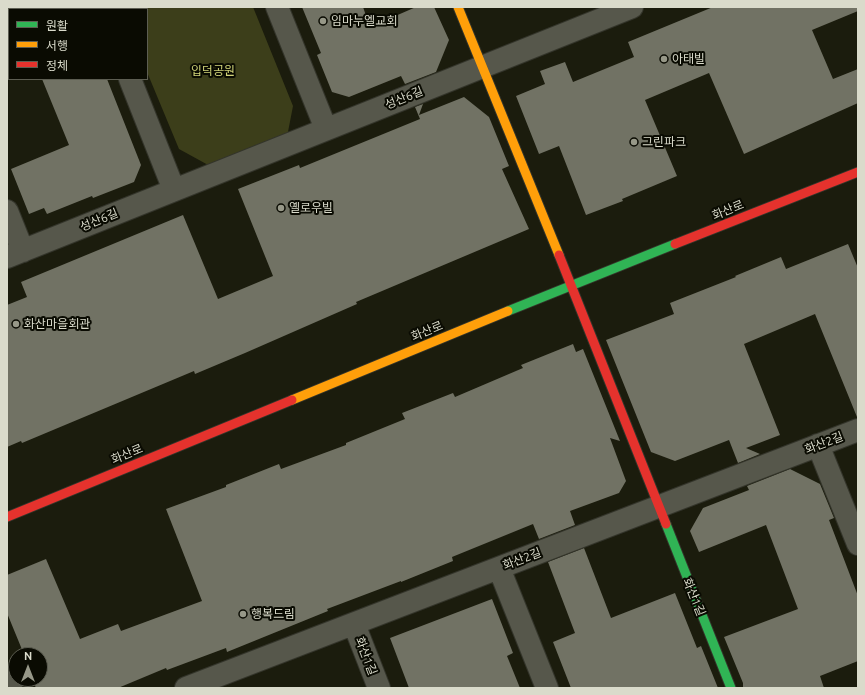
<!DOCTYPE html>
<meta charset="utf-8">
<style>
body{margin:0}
#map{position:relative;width:865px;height:695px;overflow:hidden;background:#1b1c0d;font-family:Ubuntu,"Noto Sans KR",sans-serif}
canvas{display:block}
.frame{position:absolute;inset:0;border:8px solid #dadbcb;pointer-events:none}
.legend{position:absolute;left:8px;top:8px;width:140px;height:72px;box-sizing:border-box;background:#0a0b02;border:1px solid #5d5e52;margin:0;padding:5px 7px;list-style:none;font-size:12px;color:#dadbcb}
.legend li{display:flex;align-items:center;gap:8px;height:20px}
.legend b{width:20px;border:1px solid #5d5e52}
.north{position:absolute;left:8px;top:647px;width:40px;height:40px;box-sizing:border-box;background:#0a0b02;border:1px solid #5d5e52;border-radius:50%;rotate:0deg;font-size:11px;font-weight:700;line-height:16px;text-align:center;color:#dadbcb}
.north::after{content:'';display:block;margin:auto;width:14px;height:18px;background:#979888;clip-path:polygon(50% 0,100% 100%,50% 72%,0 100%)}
</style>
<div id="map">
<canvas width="865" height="695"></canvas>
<div class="frame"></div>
<ul class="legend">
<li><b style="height:5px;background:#30b455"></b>원활</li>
<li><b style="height:5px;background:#ff9f0a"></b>서행</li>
<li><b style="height:5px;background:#e5322d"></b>정체</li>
</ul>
<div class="north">N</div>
</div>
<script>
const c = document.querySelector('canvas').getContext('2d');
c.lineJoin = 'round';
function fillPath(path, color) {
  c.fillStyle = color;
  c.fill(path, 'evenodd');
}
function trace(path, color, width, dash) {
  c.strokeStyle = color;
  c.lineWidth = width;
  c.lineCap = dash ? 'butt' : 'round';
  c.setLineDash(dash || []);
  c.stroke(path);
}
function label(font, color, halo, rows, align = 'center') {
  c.font = font + ' Ubuntu,"Noto Sans KR",sans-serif';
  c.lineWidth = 4;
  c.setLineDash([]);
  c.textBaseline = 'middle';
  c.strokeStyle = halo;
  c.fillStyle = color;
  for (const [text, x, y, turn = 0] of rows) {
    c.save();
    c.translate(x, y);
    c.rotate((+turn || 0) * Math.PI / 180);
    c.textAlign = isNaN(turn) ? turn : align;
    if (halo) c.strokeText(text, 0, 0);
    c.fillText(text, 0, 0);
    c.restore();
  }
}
fillPath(new Path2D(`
 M120 7H253L293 106 287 137 210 166 179 149 147 72V9H121Z`), '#3c3e1a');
fillPath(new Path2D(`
 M302 7H363L370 27 416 7H434L449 40 436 72 405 84 401 76 349 97 332 92 317 55 321 53Z
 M713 7H858V11L812 30 833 79 858 69V103L744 154 709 73 645 100 677 176 622 199 623 201 586 215 559 146 539 154 516 96 545 84 540 71 565 62 573 82 634 57 628 42Z
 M42 79H107L141 165 134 182 93 198 92 196 47 214 44 208 29 214 11 169 69 145Z
 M464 97 489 117 509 166 502 169 529 229 356 302 357 304 245 353 195 374 194 371 22 443 21 441 7 447V305L27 297 21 282 183 215 218 299 273 276 238 189 299 165 300 168 420 119 415 107 423 104 419 115Z
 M848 244 858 268V417H857L815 314 744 344 780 435 746 448 760 454 738 463 729 440 675 461 651 452 606 340 674 314 670 303 736 277 735 276 781 257 786 269Z
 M573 344 576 352 583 349 620 441 610 438 626 481 619 493 570 511 575 525 539 539 533 524 452 557 453 561 401 582V581L327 609 328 611 227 652 226 648 167 670 166 668 118 688H36L32 679H40V655H22L21 653 23 652 7 613V575L46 559 80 639 118 624 121 631 202 601 166 509 226 487V485L279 464 281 469 346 445V443L405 419 402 413 453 393 455 397 523 368 521 365Z
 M790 469 820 484 834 518 829 520 858 596V661L820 676 824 688H743V683L724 637 798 609 766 525 699 552 690 531 703 508 749 490 747 486Z
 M584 548 611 618 675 593 697 648 701 646 718 688H571L553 642 575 633 548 562Z
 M492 599 513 653 507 656 520 688H409L390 638Z`), '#717264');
const street = new Path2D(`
 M102 7 103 9
 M277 7 326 129
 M130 79 174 190
 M7 211 23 251
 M7 257 632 7
 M818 445 858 544
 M499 568 547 688
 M354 624 379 688
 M7 678 11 688
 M186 688 858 430`);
const fast = new Path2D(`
 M508 311 675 244
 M666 524 731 688`);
const slow = new Path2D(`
 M458 7 559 255
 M292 400 508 311`);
const jam = new Path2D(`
 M675 244 858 172
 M559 255 666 524
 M7 517 292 400`);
trace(street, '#34352b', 24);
trace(fast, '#34352b', 11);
trace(slow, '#34352b', 11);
trace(jam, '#34352b', 11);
trace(street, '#56574b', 22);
trace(fast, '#30b455', 9);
trace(slow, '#ff9f0a', 9);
trace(jam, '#e5322d', 9);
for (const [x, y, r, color] of [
 [323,21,4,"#979888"],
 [664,59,4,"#979888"],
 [634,142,4,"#979888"],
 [281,208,4,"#979888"],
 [16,324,4,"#979888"],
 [243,614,4,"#979888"]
]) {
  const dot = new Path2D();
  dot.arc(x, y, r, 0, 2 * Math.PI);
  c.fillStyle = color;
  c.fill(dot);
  trace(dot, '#0a0b02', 1.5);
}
label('12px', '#dadbcb', '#0a0b02', [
 ["임마누엘교회",331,21],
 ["아태빌",672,59],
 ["그린파크",642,142],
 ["옐로우빌",289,208],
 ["화산마을회관",24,324],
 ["행복드림",251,614]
], 'left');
label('12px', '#d1d479', '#0a0b02', [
 ["입덕공원",213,71]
]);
label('12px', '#dadbcb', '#0a0b02', [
 ["성산6길",404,98,-22],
 ["화산로",728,210,-22],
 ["성산6길",99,220,-22],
 ["화산로",427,331,-22],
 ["화산2길",824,443,-21],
 ["화산로",127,454,-22],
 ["화산2길",522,559,-21],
 ["화산1길",694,597,68],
 ["화산1길",366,656,69]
]);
</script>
